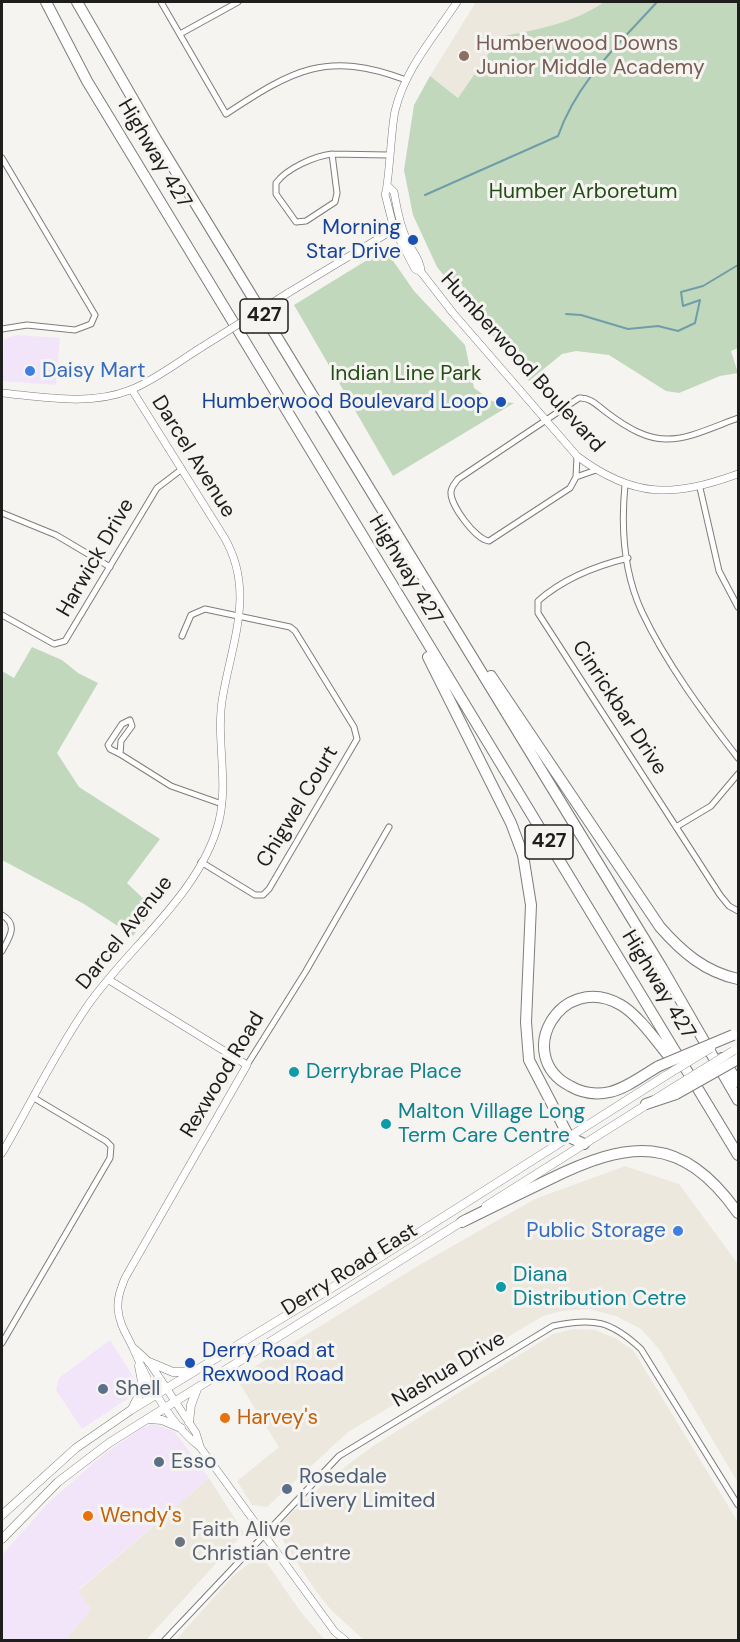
<!DOCTYPE html>
<style>
body{margin:0}
#map{position:relative;width:740px;height:1642px;overflow:hidden;background:#f5f4f1;font-family:"DM Sans",sans-serif}
canvas{display:block}
.frame{position:absolute;inset:0;border:3px solid #1e1e1d;pointer-events:none}
</style>
<div id="map">
<canvas width="740" height="1642"></canvas>
<div class="frame"></div>
</div>
<script>
const c = document.querySelector('canvas').getContext('2d');
c.lineJoin = 'round';
function fillPath(path, color) {
  c.fillStyle = color;
  c.fill(path, 'evenodd');
}
function trace(path, color, width, dash) {
  c.strokeStyle = color;
  c.lineWidth = width;
  c.lineCap = dash ? 'butt' : 'round';
  c.setLineDash(dash || []);
  c.stroke(path);
}
function label(font, color, halo, rows, align = 'center') {
  c.font = font + ' "DM Sans",sans-serif';
  c.lineWidth = 6;
  c.setLineDash([]);
  c.textBaseline = 'middle';
  c.strokeStyle = halo;
  c.fillStyle = color;
  for (const [text, x, y, turn = 0] of rows) {
    c.save();
    c.translate(x, y);
    c.rotate((+turn || 0) * Math.PI / 180);
    c.textAlign = isNaN(turn) ? turn : align;
    if (halo) c.strokeText(text, 0, 0);
    c.fillText(text, 0, 0);
    c.restore();
  }
}
fillPath(new Path2D(`
 M17 335 60 338 56 385 3 381 4 339Z
 M110 1340 134 1378 136 1393 82 1429 56 1390 59 1378Z
 M153 1424 174 1431 209 1478 78 1590 91 1609 66 1640H2V1555L48 1503 104 1454 142 1428Z`), '#f2e5f9');
fillPath(new Path2D(`
 M476 2H604L585 15 564 24 500 37 458 98 430 76Z
 M625 1166 679 1184 738 1264V1483L659 1349 641 1329 616 1316 589 1309 561 1311 543 1316 348 1432 267 1507 252 1505 237 1481 279 1447 236 1378 421 1264 535 1199Z
 M574 1329 595 1330 615 1338 633 1350 738 1522V1640H364L331 1610 315 1590 280 1536 281 1523 330 1478 373 1446 553 1334Z
 M209 1478 244 1533 146 1640H66L91 1609 78 1591Z
 M256 1558 264 1559 300 1611 325 1640H176L233 1576Z`), '#ede8de');
fillPath(new Path2D(`
 M604 2H738V348L731 351 738 373 720 376 679 393 666 391 609 355 576 351 562 354 529 381 437 267 413 215 404 170 414 105 430 76 458 98 500 37C538 29 572 24 604 2Z
 M389 255 414 291 465 345 474 388 492 401 514 403 393 476 294 305 372 257Z
 M32 647 62 660 78 673 98 683 57 753 79 787 160 839 127 883 154 909 133 936 84 904 2 860V671L14 678Z`), '#c1d8bc');
trace(new Path2D(`
 M425 195 558 136C577 81 619 44 657 2
 M566 314 581 315 628 329 658 326 678 331 695 323 700 300 683 306 681 292 703 286 738 265`), '#709da8', 2);
const minor = new Path2D(`
 M161 2 226 114C293 70 326 50 406 80
 M180 34 238 2
 M332 154C315 156 287 168 276 183V194L296 222 306 221 335 202 337 193 332 154 388 155
 M2 158 95 315 91 324 75 330 27 325 2 329
 M577 456 576 477 570 488 489 541C476 540 450 505 451 492 451 487 455 483 458 479L579 398C590 397 598 406 606 412 661 454 680 440 738 418
 M576 477 596 470
 M625 485C621 526 624 573 642 612 666 663 703 713 738 758
 M700 488 719 571 738 607
 M2 513 56 535 110 567
 M628 558C595 566 564 578 538 601V613L720 895 729 906 738 911
 M2 615 54 644 65 641 157 488 182 469
 M182 636 191 615 205 609 290 627 295 631 354 727 357 739 269 889 263 895H255L201 862
 M120 754 110 749 108 745 122 724 130 720 132 726 121 741 120 754 171 786 222 804
 M676 827 711 806 738 774
 M2 915C19 925 9 938 2 951
 M247 1065 306 971 389 827
 M2 1343 110 1158 111 1146 106 1141 34 1098
 M165 1640 339 1456 553 1326C594 1317 611 1321 641 1349L738 1505`);
const tertiary = new Path2D(`
 M457 2C434 37 405 69 395 111 391 128 389 187 385 194L394 229 415 269 421 272 453 313 577 456C634 499 674 497 738 474
 M389 187 394 192C397 208 399 223 406 238 411 250 421 260 421 272
 M288 293 401 225
 M2 393C43 397 90 406 130 390 152 382 181 360 202 347
 M109 980 247 1065 125 1278C121 1288 117 1298 118 1309 119 1324 127 1335 133 1348 148 1383 169 1423 200 1447L335 1632 345 1640
 M2 1153C30 1105 54 1055 86 1008 126 949 201 894 219 821 229 779 215 737 223 695 233 639 255 590 224 537L132 390
 M135 1349 149 1362 196 1433 200 1446`);
const secondary = new Path2D(`
 M486 1206 673 1088
 M149 1362 173 1372H192
 M133 1407 143 1387 139 1366
 M148 1419 162 1420 181 1428
 M189 1422 191 1405 197 1389
 M2 1515 76 1448 131 1410 338 1284 665 1076
 M2 1539 58 1482 109 1443 466 1219`);
const motorway = new Path2D(`
 M46 2 87 81 738 1155
 M77 2 156 139 662 968 738 1100
 M428 657 511 823 523 855 531 905 526 1022 529 1060 569 1137 584 1144
 M491 676 660 927C682 952 705 972 738 979
 M722 1058 738 1082
 M659 1066C643 1075 627 1088 610 1092 596 1095 582 1093 570 1086 512 1056 561 970 621 1005 640 1016 661 1048 677 1066
 M646 1104 676 1094
 M462 1222C490 1208 519 1194 548 1180 629 1140 681 1133 738 1213`);
trace(minor, '#7e7d7a', 7);
trace(tertiary, '#7e7d7a', 8);
trace(secondary, '#7e7d7a', 9);
trace(motorway, '#7e7d7a', 12);
trace(minor, '#fff', 5);
trace(tertiary, '#fff', 7);
trace(secondary, '#fff', 8);
trace(motorway, '#fff', 10);
const tertiaryBridge = new Path2D(`
 M202 347 288 293`);
const secondaryBridge = new Path2D(`
 M665 1076 711 1048
 M673 1088 733 1051`);
const motorwayBridge = new Path2D(`
 M659 1066 733 1035
 M676 1094 738 1059`);
trace(tertiaryBridge, '#7e7d7a', 8, []);
trace(secondaryBridge, '#7e7d7a', 9, []);
trace(motorwayBridge, '#7e7d7a', 12, []);
trace(tertiaryBridge, '#fff', 7);
trace(secondaryBridge, '#fff', 8);
trace(motorwayBridge, '#fff', 10);
for (const [x, y, r, color] of [
 [464,56,6,"#8d6e63"],
 [413,240,6,"#1a4fb4"],
 [30,371,6,"#3f7fe0"],
 [501,402,6,"#1a4fb4"],
 [294,1072,6,"#0f9aa8"],
 [386,1124,6,"#0f9aa8"],
 [678,1231,6,"#3f7fe0"],
 [501,1287,6,"#0f9aa8"],
 [190,1363,6,"#1a4fb4"],
 [103,1389,6,"#5c6f8a"],
 [225,1418,6,"#e8710a"],
 [159,1462,6,"#5c6f8a"],
 [287,1489,6,"#5c6f8a"],
 [88,1516,6,"#e8710a"],
 [180,1542,6,"#6b7280"]
]) {
  const dot = new Path2D();
  dot.arc(x, y, r, 0, 2 * Math.PI);
  c.fillStyle = color;
  c.fill(dot);
  trace(dot, '#f5f4f1', 2);
}
for (const [x, y, w] of [
 [264,316,48],
 [549,842,48]
]) {
  const box = new Path2D();
  box.roundRect(x - w / 2, y - 17, w, 34, 4.5);
  c.fillStyle = '#f5f4f1';
  c.fill(box);
  trace(box, '#1e1e1d', 1.5);
}
label('bold 20px', '#1e1e1d', null, [
 ["427",264,316],
 ["427",549,842]
]);
label('21px', '#785e54', '#f5f4f1', [
 ["Humberwood Downs",476,44],
 ["Junior Middle Academy",476,68]
], 'left');
label('21px', '#1e1e1d', '#f5f4f1', [
 ["Highway 427",154,154,59],
 ["Humberwood Boulevard",522,363,48],
 ["Darcel Avenue",193,457,58],
 ["Harwick Drive",96,558,-60],
 ["Highway 427",405,570,59],
 ["Cinrickbar Drive",619,708,57],
 ["Chigwel Court",298,807,-59],
 ["Darcel Avenue",125,933,-51],
 ["Highway 427",658,985,59],
 ["Rexwood Road",223,1075,-59],
 ["Derry Road East",350,1270,-32],
 ["Nashua Drive",449,1370,-31]
]);
label('21px', '#224e15', '#f5f4f1', [
 ["Humber Arboretum",583,192],
 ["Indian Line Park",406,374]
]);
label('21px', '#164399', '#f5f4f1', [
 ["Morning",401,228],
 ["Star Drive",401,252],
 ["Humberwood Boulevard Loop",489,402],
 ["Derry Road at",202,1351,"left"],
 ["Rexwood Road",202,1375,"left"]
], 'right');
label('21px', '#366cbe', '#f5f4f1', [
 ["Daisy Mart",42,371],
 ["Public Storage",666,1231,"right"]
], 'left');
label('21px', '#0d838f', '#f5f4f1', [
 ["Derrybrae Place",306,1072],
 ["Malton Village Long",398,1112],
 ["Term Care Centre",398,1136],
 ["Diana",513,1275],
 ["Distribution Cetre",513,1299]
], 'left');
label('21px', '#4e5e75', '#f5f4f1', [
 ["Shell",115,1389],
 ["Esso",171,1462],
 ["Rosedale",299,1477],
 ["Livery Limited",299,1501]
], 'left');
label('21px', '#c56008', '#f5f4f1', [
 ["Harvey's",237,1418],
 ["Wendy's",100,1516]
], 'left');
label('21px', '#5b616d', '#f5f4f1', [
 ["Faith Alive",192,1530],
 ["Christian Centre",192,1554]
], 'left');
</script>
